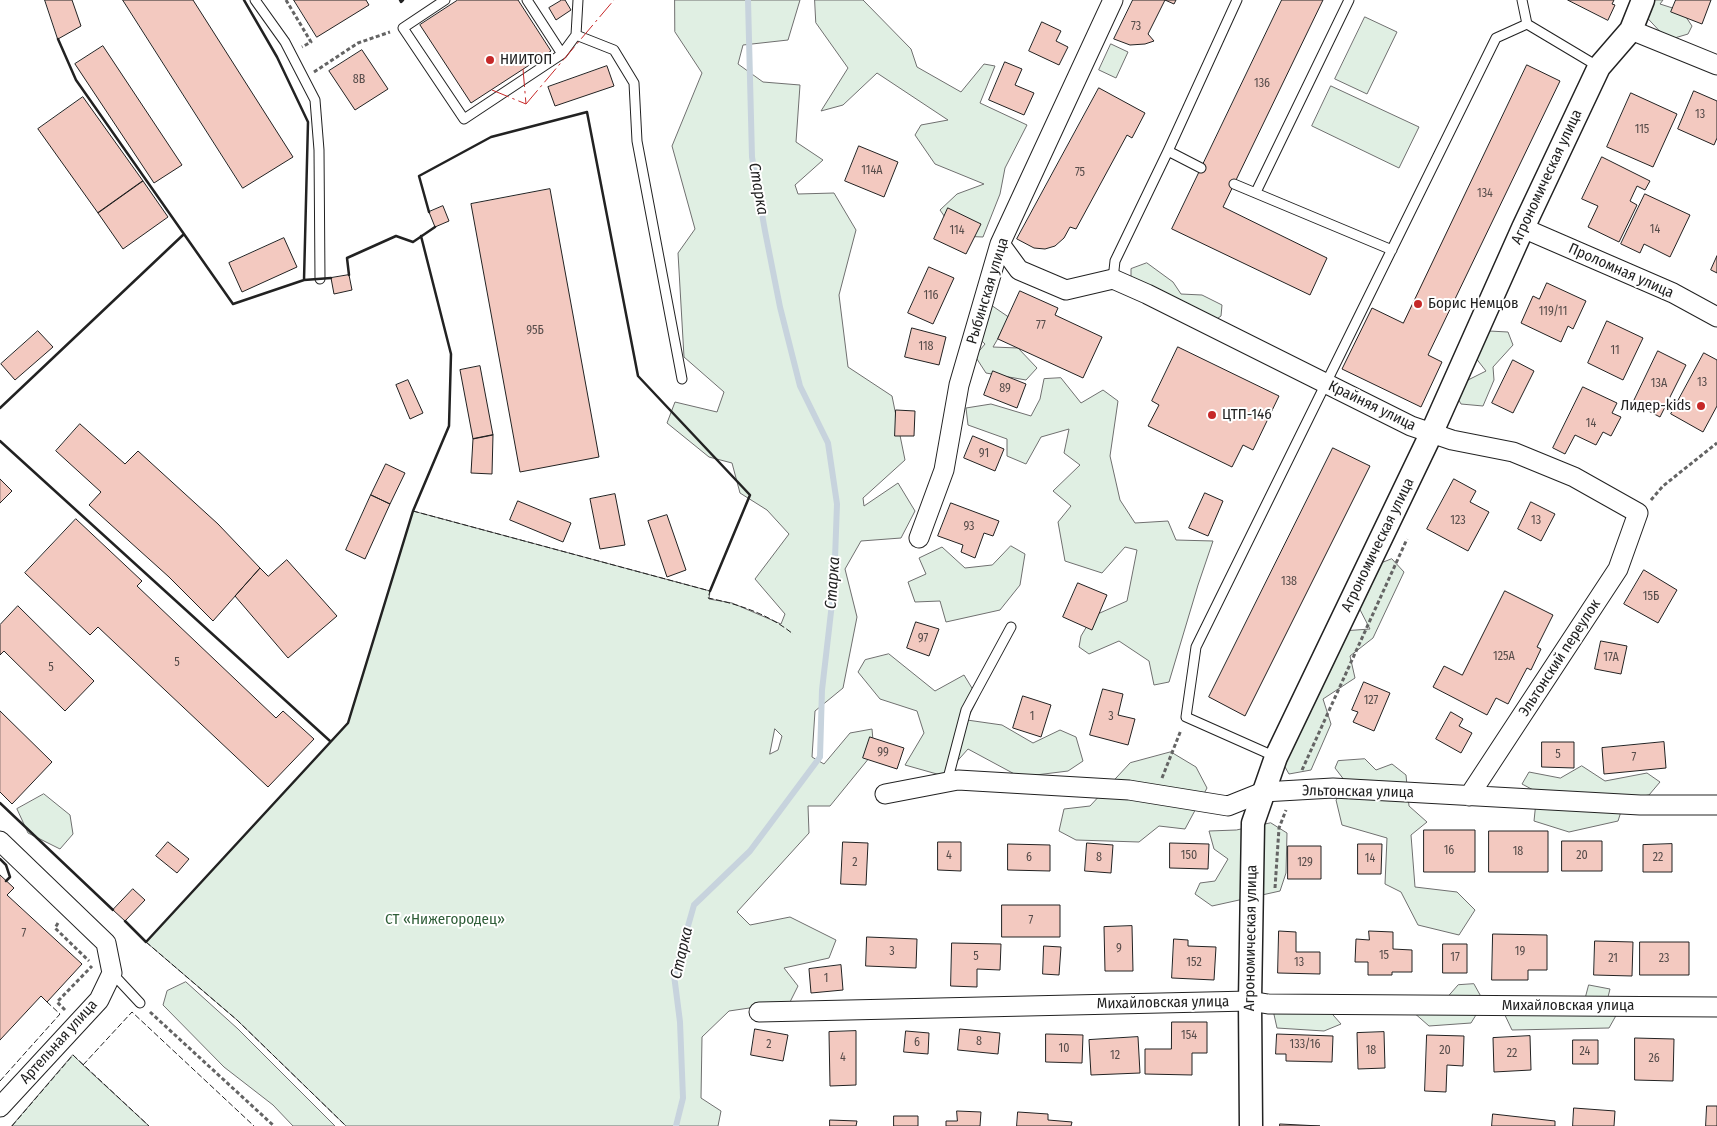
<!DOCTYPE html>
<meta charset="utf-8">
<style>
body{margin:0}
canvas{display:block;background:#fff}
</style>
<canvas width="1717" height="1126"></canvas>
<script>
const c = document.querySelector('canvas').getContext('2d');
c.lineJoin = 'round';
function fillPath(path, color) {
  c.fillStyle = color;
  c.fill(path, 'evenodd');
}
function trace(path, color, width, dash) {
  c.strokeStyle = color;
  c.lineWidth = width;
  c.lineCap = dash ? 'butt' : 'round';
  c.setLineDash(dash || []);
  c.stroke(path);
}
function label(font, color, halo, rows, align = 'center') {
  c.font = font + ' "Fira Sans Condensed",sans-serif';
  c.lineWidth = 4;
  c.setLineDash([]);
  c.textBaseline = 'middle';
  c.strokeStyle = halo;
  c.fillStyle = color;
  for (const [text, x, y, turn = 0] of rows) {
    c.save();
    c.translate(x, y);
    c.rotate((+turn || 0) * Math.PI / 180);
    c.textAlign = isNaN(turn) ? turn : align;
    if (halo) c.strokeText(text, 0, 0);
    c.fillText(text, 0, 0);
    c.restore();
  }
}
const green = new Path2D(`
 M675 0H800L788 40 743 45 738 64 763 82 800 85 796 142 823 160 795 185 798 194 834 193 856 230 839 295 848 367 892 396 905 460 863 498 864 506 898 483 915 511 901 538 861 541 845 569 857 617 843 688 815 711 812 757 824 764 850 733 872 729 874 752 830 806H808L809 833 737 912 750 925 790 917 836 940 829 958 784 968 798 986 790 1002 729 1011 702 1037 701 1098 721 1111 718 1126H346L237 1020 146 942 348 723 413 511 710 591 709 599 732 603 781 624 785 614 755 579 789 534 767 510 740 493 732 463 709 457 667 423 675 402 717 412 724 392 684 357 678 253 695 229 672 146 702 73 675 32ZM775 729 782 736 778 750 770 754Z
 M815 0H863L911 49 917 67 961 92 984 64 995 66 980 103 1027 125 1005 168 1000 194 983 237 958 236 940 210 957 194 984 184 935 164 915 135 921 125 948 120 877 73 843 105 821 111 848 68 816 23Z
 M1639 0H1663L1660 4 1682 11 1692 26 1688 34 1668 40 1637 7Z
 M1365 17 1397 32 1367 94 1335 79Z
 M1111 44 1128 52 1116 78 1099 70Z
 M1331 86 1419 127 1399 168 1312 126Z
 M1147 263 1173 282 1181 294 1202 295 1222 305 1221 316 1211 323 1131 282V269Z
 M991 305 1010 318 993 347 1018 348 1037 368 1026 380 986 373 975 356 985 344 970 330Z
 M1489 331 1508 332 1513 345 1493 367 1494 380 1483 406 1461 404 1456 395 1466 381 1486 371 1475 357Z
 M1061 378 1081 403 1103 390 1118 401 1110 456 1120 500 1135 523 1168 521 1176 540 1213 541 1198 585 1169 682 1154 685 1149 661 1119 641 1089 654 1079 647 1081 636 1093 616 1127 601 1137 550 1125 547 1102 573 1065 561 1058 522 1071 506 1053 491 1080 465 1064 453 1069 429 1041 437 1026 464 1007 456V439L968 425 966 408 991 404 1031 416 1040 399 1044 379Z
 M1011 546 1025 554 1020 585 1000 610 946 622 940 601 915 602 908 582 926 574 919 558 942 547 965 568 992 565Z
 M1392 559 1404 572 1373 638 1350 656 1355 678 1323 699 1331 724 1311 770 1289 774 1281 760 1301 713 1317 698 1318 679 1342 631 1370 629 1356 602 1374 566Z
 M889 654 935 691 964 675 978 698 967 720 1002 725 1033 743 1060 730 1076 737 1083 761 1068 771 1020 777 968 749 944 776 905 765 924 733 917 711 880 699 858 672 865 660Z
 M1171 752 1196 767 1207 788 1185 829 1159 826 1139 842 1076 840 1059 831 1064 809 1090 806 1130 763Z
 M1365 759 1376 770 1392 764 1406 775 1409 806 1427 822 1411 835 1415 887 1457 892 1475 910 1459 935 1418 925 1401 892 1385 884 1387 838 1342 825 1336 800 1348 785 1335 768 1338 761Z
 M1582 766 1605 781 1647 773 1660 782 1649 795 1625 799 1618 821 1569 832 1534 821 1537 792 1522 784 1529 772 1560 778Z
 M44 794 70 815 73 834 60 849 28 833 17 809Z
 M1271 823 1287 833 1286 873 1280 891 1212 906 1195 894 1200 883 1215 881 1228 859 1214 849 1209 831 1236 830Z
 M186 982 238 1029 335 1126H293L273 1105 224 1067 163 1005 167 991Z
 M1474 984 1484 1002 1471 1023 1429 1026 1412 1011 1444 1001 1458 985Z
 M1589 985 1610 989 1607 1001 1618 1012 1609 1028 1512 1030 1503 1011 1584 1001Z
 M1319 999 1341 1024 1324 1031 1277 1028 1273 1010Z
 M73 1055 83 1065 149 1126H12Z`);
fillPath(green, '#e0efe3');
trace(green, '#6f6f6f', 1);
trace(new Path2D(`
 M676 1126 683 1098 680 1022 674 975 694 905 750 851 820 757 822 690 834 586 837 504 828 443 800 386 780 307 765 231 752 157 748 0`), '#c7d3dd', 6);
const building = new Path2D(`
 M45 0H72L81 26 58 39Z
 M123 0H193L293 157 243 188Z
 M294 0H366L369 5 317 37Z
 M458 0H518L551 51 471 103 420 25Z
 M562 0H565L571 10 556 20 549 8Z
 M1133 0H1176L1174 4 1165 0 1148 34 1154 41 1145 44 1130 45 1114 39Z
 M1282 0H1323L1223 207 1327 258 1310 295 1172 229Z
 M1568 0H1614L1612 4 1615 5 1608 20Z
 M1676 0H1711L1702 24 1671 12Z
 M1042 22 1061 31 1056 41 1068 47 1059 65 1029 51Z
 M103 46 182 165 154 183 75 64Z
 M362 50 388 89 355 110 329 71Z
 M1005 62 1022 69 1015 85 1034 93 1024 115 989 100Z
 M1527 65 1560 81 1428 355 1442 362 1421 407 1342 369 1372 308 1403 323Z
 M607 66 614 86 555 106 548 87Z
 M1099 88 1145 113 1132 138 1127 135 1076 229 1070 227 1064 238 1055 246 1045 249 1034 248 1017 239Z
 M1694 91 1717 101V138L1714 145 1678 129Z
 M1631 93 1677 114 1653 167 1607 147Z
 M83 97 143 181 98 213 38 129Z
 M859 146 898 162 884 197 845 181Z
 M1602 157 1650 181 1645 190 1637 186 1630 201 1637 205 1619 242 1588 227 1598 206 1582 199Z
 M143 181 168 217 123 249 98 213Z
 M550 189 599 457 520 472 471 204Z
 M1645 194 1690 215 1670 257 1644 244 1640 253 1621 244Z
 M443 206 449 221 435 227 429 212Z
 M948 208 981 224 966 254 934 239Z
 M284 238 297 267 242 292 229 263Z
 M1717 256V273L1711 270Z
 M929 267 954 278 933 324 908 313Z
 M349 275 352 290 334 294 331 278Z
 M1547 283 1586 301 1573 329 1568 326 1561 342 1521 323 1533 296 1539 299Z
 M1020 291 1058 308 1055 315 1102 337 1083 378 998 339Z
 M1607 321 1643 338 1623 380 1588 363Z
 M912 328 946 337 939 365 905 357Z
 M38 331 53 347 15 380 1 364Z
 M1178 347 1279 396 1253 450 1243 445 1232 467 1148 426 1159 405 1152 401Z
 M1658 351 1686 365 1660 417 1633 403Z
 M1704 353 1717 360V406L1703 432 1671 414Z
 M1513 360 1534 371 1513 413 1492 403Z
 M480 366 493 435 473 439 460 370Z
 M993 371 1026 384 1017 408 984 395Z
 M408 380 423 413 410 419 396 385Z
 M1583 387 1617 403 1612 413 1621 417 1611 436 1603 432 1596 445 1575 435 1565 454 1553 448Z
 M896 410 915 411 914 436H895Z
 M80 424 125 464 138 451 218 524 260 568 213 621 169 577 89 505 101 492 56 451Z
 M493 435 492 474 471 473 473 439Z
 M973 436 1004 449 995 471 964 458Z
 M1333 448 1370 466 1245 716 1209 697Z
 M386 464 405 473 390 504 371 495Z
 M0 479 12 491 0 503Z
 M1454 479 1476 491 1470 502 1489 512 1468 551 1427 529Z
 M1205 493 1223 501 1208 536 1189 528Z
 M615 494 625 545 600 549 590 499Z
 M371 495 390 504 365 559 346 550Z
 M518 501 571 523 563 542 510 520Z
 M1531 502 1555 514 1541 541 1518 529Z
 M951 503 999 521 993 536 984 533 975 558 961 552 963 545 938 536Z
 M667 515 686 570 667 577 648 521Z
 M76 519 142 581 137 586 276 718 283 711 314 739 268 787 98 627 90 635 25 573Z
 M287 560 337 616 288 658 235 596 260 568 268 576Z
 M1644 570 1677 590 1658 623 1624 604Z
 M1078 583 1107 595 1092 630 1063 617Z
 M1505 591 1553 615 1537 647 1541 649 1531 670 1527 668 1508 704 1496 698 1487 715 1433 687 1444 666 1462 675Z
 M18 606 94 681 65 711 4 651 0 655V625Z
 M916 622 939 629 929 656 907 648Z
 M1601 641 1627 646 1621 674 1595 669Z
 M1364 682 1390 693 1374 731 1353 722 1358 712 1352 710Z
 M1103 689 1123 694 1118 715 1135 719 1128 745 1090 735Z
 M1023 696 1051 705 1041 737 1013 728Z
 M0 711 52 762 12 804 0 792Z
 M1451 712 1463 719 1459 726 1472 733 1461 753 1436 739Z
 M870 737 904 748 897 769 863 758Z
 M1542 742H1574V768L1542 767Z
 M1664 742 1666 768 1604 774 1602 748Z
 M1424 830H1475V872H1424Z
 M1489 831H1548V872H1489Z
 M1562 841H1602V871H1562Z
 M168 842 189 859 177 873 156 856Z
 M843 842 868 843 866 885 841 884Z
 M938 842H961V871L938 870Z
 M1087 843 1113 845 1111 873 1085 871Z
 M1170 843 1209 844 1208 869 1170 868Z
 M1008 844 1050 845V871L1008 870Z
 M1358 844H1382L1381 874H1358Z
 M1672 844V872H1643V845Z
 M1288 846H1321V879H1288Z
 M0 875 14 888 7 895 82 964 47 1002 41 996 0 1040Z
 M133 889 145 900 125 921 113 910Z
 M1002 905H1060V937H1002Z
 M1132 926 1133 971H1105L1104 927Z
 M1279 931 1296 932V952H1320V974L1278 973Z
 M1369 931 1393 932V949L1412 950V972H1392V975H1368V962H1355L1356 939 1369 940Z
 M1493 934 1547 935V970H1528V980H1492Z
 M867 937 917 939 916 968 866 966Z
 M1174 939 1188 940V946L1216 947 1214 980 1172 978Z
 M1595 941 1633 942 1632 976 1594 975Z
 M1640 942H1689V975H1640Z
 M952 943 1001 944 1000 970 977 969V987L951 986Z
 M1443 944H1467V973H1443Z
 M1044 946 1061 947 1059 975 1043 974Z
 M841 965 843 990 811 993 809 969Z
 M1172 1022H1207V1053H1192V1075L1145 1074V1049H1171Z
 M755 1029 788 1035 783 1061 751 1055Z
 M960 1029 1000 1033 998 1054 958 1050Z
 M856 1031V1085L830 1086 829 1032Z
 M906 1031 929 1033 928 1054 904 1052Z
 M1384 1032 1385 1068 1358 1069 1357 1033Z
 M1046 1034 1083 1035 1082 1063 1046 1062Z
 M1277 1034 1333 1036 1332 1062 1286 1061V1054H1276Z
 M1427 1035 1464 1036 1463 1066 1447 1065 1446 1092 1425 1091Z
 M1530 1036 1531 1070 1494 1072 1493 1038Z
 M1138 1037 1140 1073 1091 1075 1089 1040Z
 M1635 1038 1674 1039 1673 1081 1635 1080Z
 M1573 1040H1598V1064H1573Z
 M1707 1106H1717V1126H1706Z
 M1574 1108 1615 1111 1614 1126H1573Z
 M957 1111 981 1112 980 1126H946V1121H957Z
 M1018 1112 1048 1114V1120L1072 1122 1071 1126H1017Z
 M1493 1114 1555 1121V1126H1492Z
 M894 1116H918V1126H894Z
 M830 1120 857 1121 856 1126H830Z
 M1280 1124 1320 1126H1280Z`);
fillPath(building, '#f3c9c0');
trace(building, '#222', 1);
const service = new Path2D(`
 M255 0 285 42 315 100 319 150 320 279
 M445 0 403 28 464 119 562 54 576 35 578 0
 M527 0 562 54
 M1522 0 1527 24 1599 67
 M576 35 614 50 634 83 637 141 682 379
 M1168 151 1201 168
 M1234 184 1392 250
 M1256 192 1349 0
 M1113 279 1115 261 1168 151 1237 0
 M1276 757 1186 717 1196 647 1496 38 1527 24
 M947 782 966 710 1011 627
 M112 973 140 1003`);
const minor = new Path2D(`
 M1631 30 1717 65
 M1523 228 1673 293 1717 317
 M1000 244 1019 270 1066 290 1113 279 1147 294 1411 426 1452 440 1513 452 1574 477 1638 513 1618 569 1469 796
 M919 538 944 470 959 385 1000 244 1113 0
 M885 794 958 780 1129 790 1228 806 1263 792 1333 788 1640 805H1717
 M0 841 106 943 112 973 99 1000 0 1107
 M759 1012 1250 1001 1268 1004 1717 1007`);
const tertiary = new Path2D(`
 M1251 1126 1250 1001 1253 823 1276 757 1432 432 1523 228 1599 67 1631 30 1643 0`);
trace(service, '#222', 11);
trace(minor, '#222', 21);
trace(tertiary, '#222', 25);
trace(new Path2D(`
 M286 0 311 42 302 47
 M314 72 358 43 390 32
 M1651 500 1663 486 1717 443
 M1302 770 1407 539
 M1162 778 1181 730
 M1275 888 1279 828 1286 810
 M58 923 55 928 89 961
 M65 1010 57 1002 92 966
 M150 1012 274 1126`), '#646464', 3, [4, 2.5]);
trace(service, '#fff', 9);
trace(minor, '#fff', 19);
trace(tertiary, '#fff', 22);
trace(new Path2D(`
 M413 511 710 591 708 598C739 604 770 615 793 634
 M146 942 237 1020 346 1126
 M83 1065 132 1012 254 1126
 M0 1081 60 1014 47 1002
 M12 1126 73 1055 149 1126`), '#222', 1, [6, 2.5]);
trace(new Path2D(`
 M244 0 277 57 308 122 304 280
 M400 0 401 2 403 0
 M58 39 76 80 233 304 304 280 331 278
 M429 212 419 176 491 137 587 112 638 376 750 495 710 591
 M349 275 347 258 396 236 413 242 435 227
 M0 408 184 234
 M0 441 330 741
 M0 803 113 910
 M0 859 6 865 10 877 6 881
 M125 921 146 942 348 723 413 511 449 426 451 354 421 236`), '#222', 2.5);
trace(new Path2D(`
 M523 69 526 104
 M492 90 526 104
 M526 104 614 0`), '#c62828', 1, [18, 4, 2.5, 4]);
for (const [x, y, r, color] of [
 [490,60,5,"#c62828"],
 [1418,304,5,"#c62828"],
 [1701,406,5,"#c62828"],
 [1212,415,5,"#c62828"]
]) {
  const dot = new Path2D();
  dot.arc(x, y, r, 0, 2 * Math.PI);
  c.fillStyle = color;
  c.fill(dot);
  trace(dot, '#fff', 2);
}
label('12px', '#564c4a', null, [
 ["73",1136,27],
 ["8В",359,80],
 ["136",1262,84],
 ["13",1700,115],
 ["115",1642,130],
 ["114А",872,171],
 ["75",1080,173],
 ["134",1485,194],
 ["14",1655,230],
 ["114",957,231],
 ["116",931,296],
 ["119/11",1553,312],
 ["77",1041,326],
 ["95Б",535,331],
 ["118",926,347],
 ["11",1615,351],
 ["13",1702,383],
 ["13А",1659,384],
 ["89",1005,389],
 ["14",1591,424],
 ["91",984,454],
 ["123",1458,521],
 ["13",1536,521],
 ["93",969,527],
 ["138",1289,582],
 ["15Б",1651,597],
 ["97",923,639],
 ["125А",1504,657],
 ["17А",1611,658],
 ["5",177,663],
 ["5",51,668],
 ["127",1371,701],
 ["1",1032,717],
 ["3",1111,717],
 ["99",883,753],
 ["5",1558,755],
 ["7",1634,758],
 ["16",1449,851],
 ["18",1518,852],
 ["4",949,856],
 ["150",1189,856],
 ["20",1582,856],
 ["6",1029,858],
 ["8",1099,858],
 ["22",1658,858],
 ["14",1370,859],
 ["2",855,863],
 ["129",1305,863],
 ["7",1031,921],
 ["7",24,934],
 ["9",1119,949],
 ["3",892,952],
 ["19",1520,952],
 ["15",1384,956],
 ["5",976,957],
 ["17",1455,958],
 ["21",1613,959],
 ["23",1664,959],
 ["152",1194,963],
 ["13",1299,963],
 ["1",826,979],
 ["154",1189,1036],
 ["8",979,1042],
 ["6",917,1043],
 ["2",769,1045],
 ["133/16",1305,1045],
 ["10",1064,1049],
 ["18",1371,1051],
 ["20",1445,1051],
 ["24",1585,1052],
 ["22",1512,1054],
 ["12",1115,1056],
 ["4",843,1058],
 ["26",1654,1059]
]);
label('15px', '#222', '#fff', [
 ["НИИТОП",500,60],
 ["Борис Немцов",1428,304],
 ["Лидер-kids",1691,406,"right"],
 ["ЦТП-146",1222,415]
], 'left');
label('15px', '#222', '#fff', [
 ["Агрономическая улица",1547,177,-65],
 ["Проломная улица",1621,271,24],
 ["Рыбинская улица",988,291,-73],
 ["Крайняя улица",1372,406,26],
 ["Агрономическая улица",1378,545,-64],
 ["Эльтонский переулок",1560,658,-57],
 ["Эльтонская улица",1358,792,1],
 ["Агрономическая улица",1251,938,-89],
 ["Михайловская улица",1163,1003,-1],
 ["Михайловская улица",1568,1006],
 ["Артельная улица",59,1042,-48]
]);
label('15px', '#2f5e38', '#fff', [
 ["СТ «Нижегородец»",445,920]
]);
label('italic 16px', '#222', '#fff', [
 ["Старка",758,189,80],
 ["Старка",833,583,-86],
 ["Старка",682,953,-77]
]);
</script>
